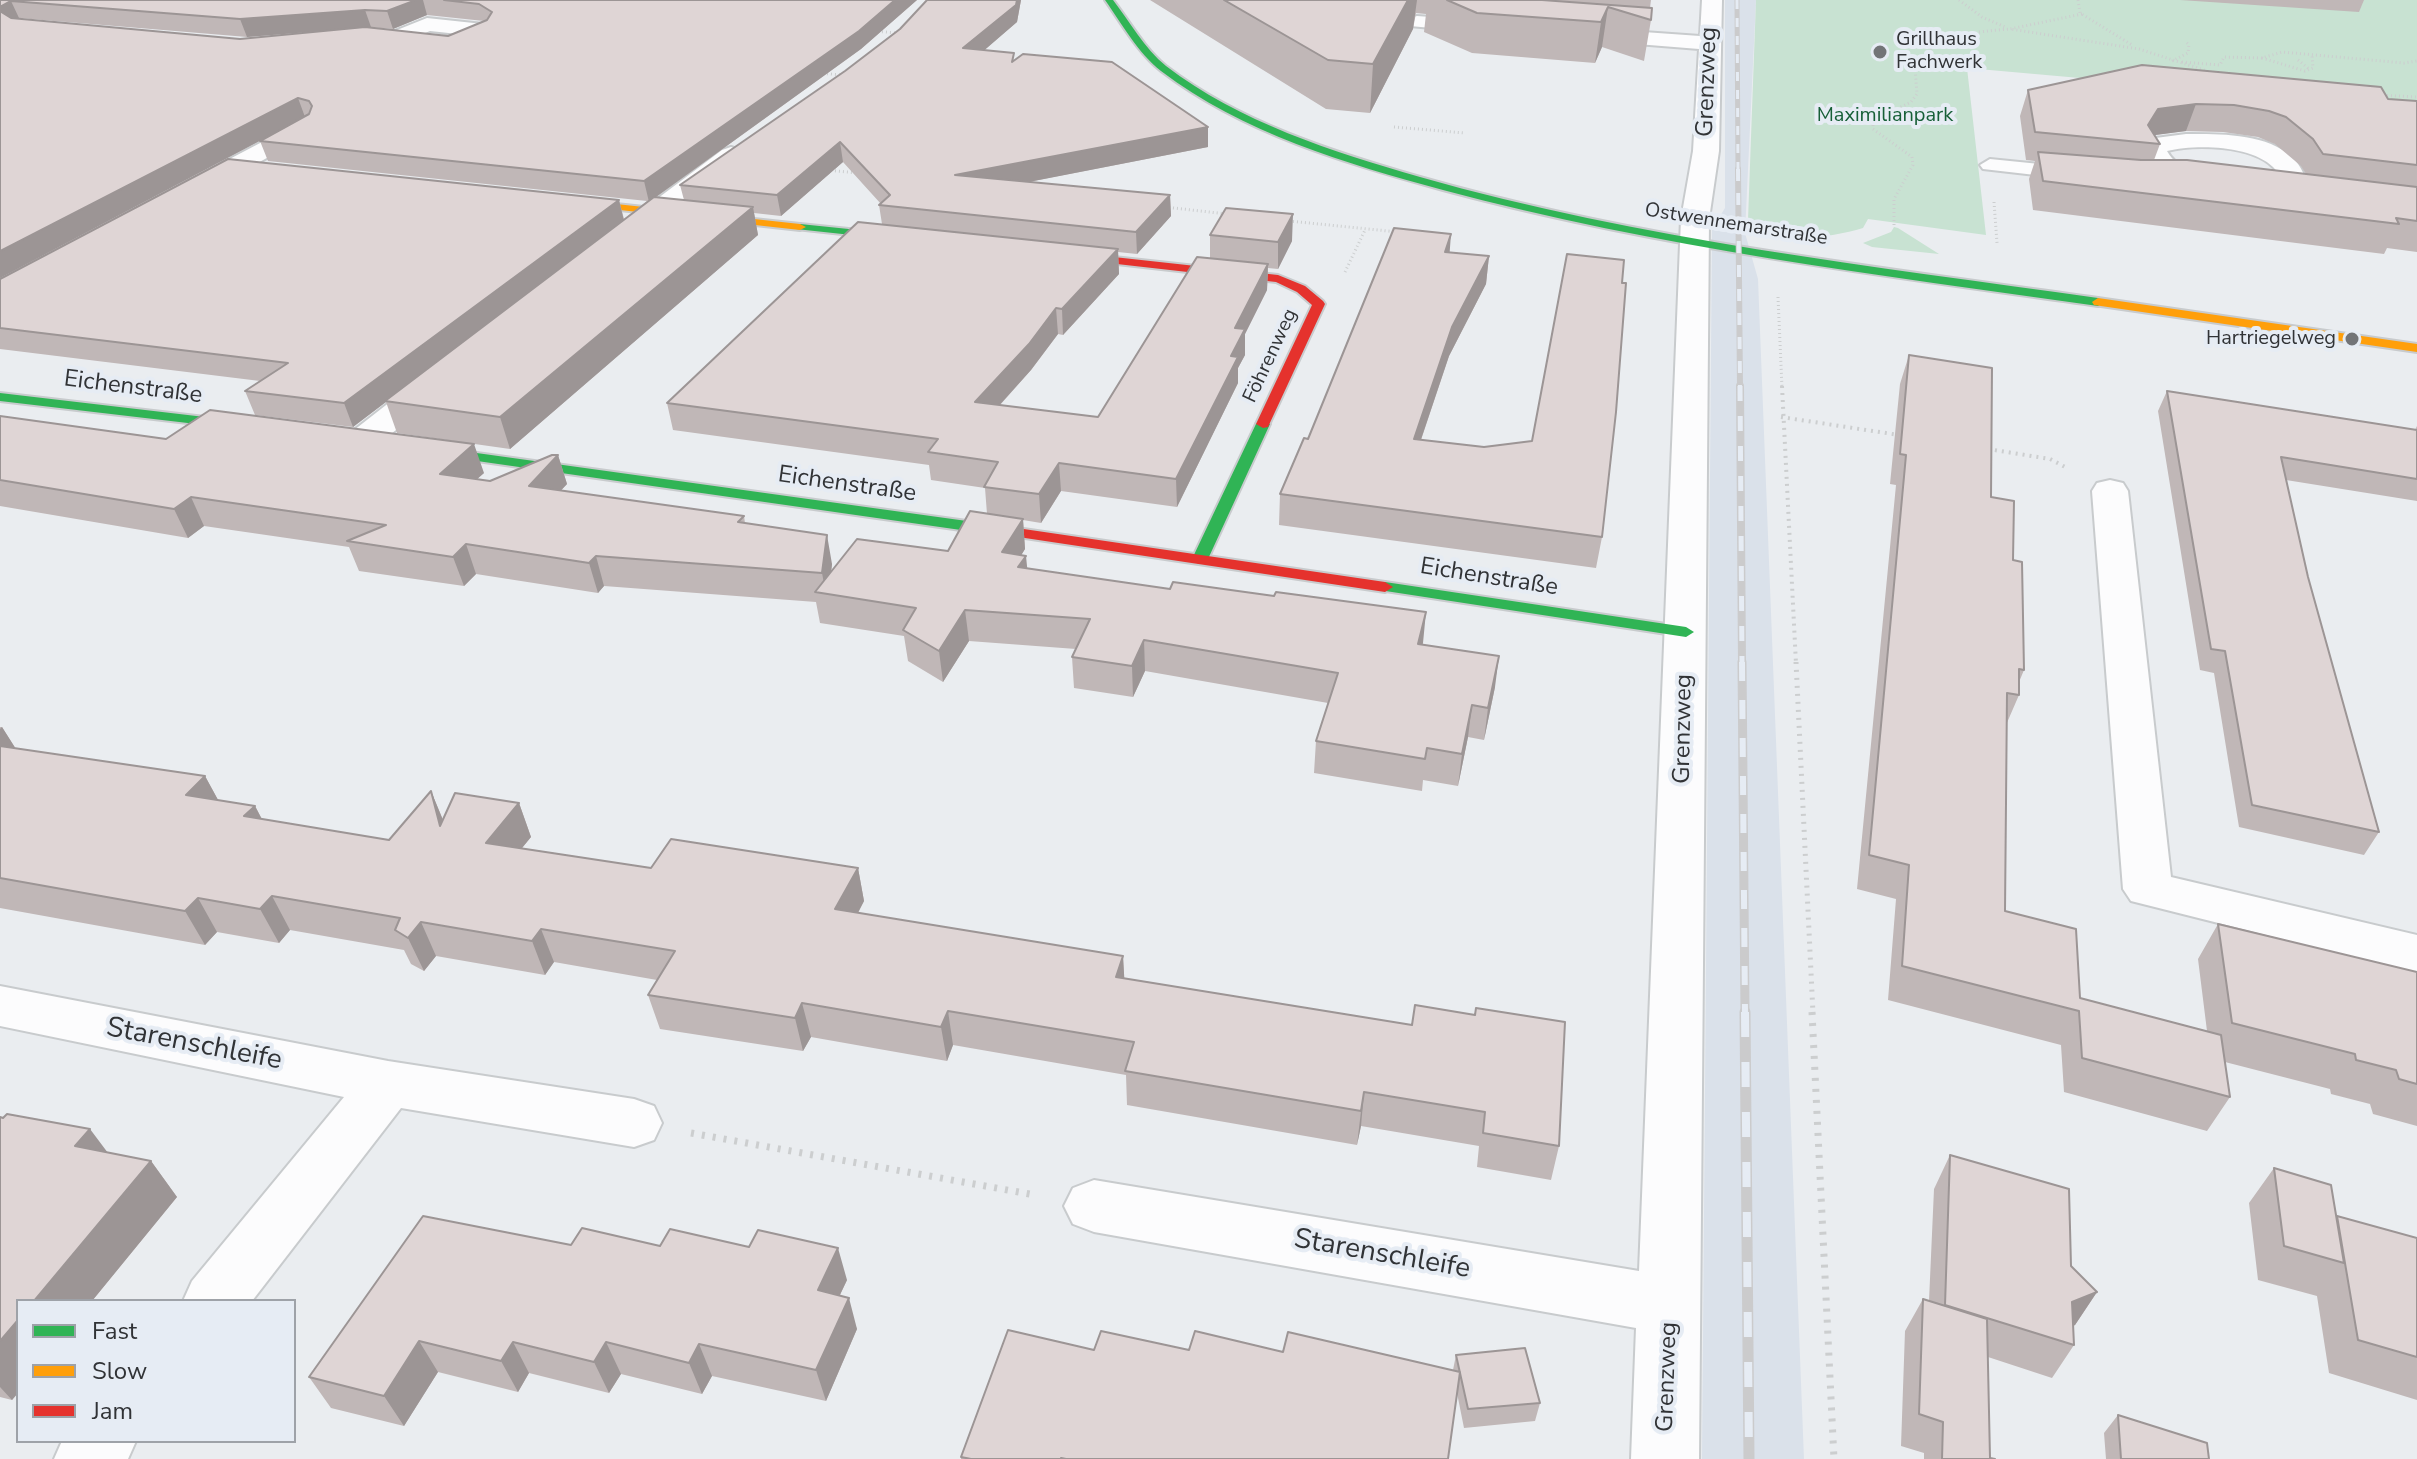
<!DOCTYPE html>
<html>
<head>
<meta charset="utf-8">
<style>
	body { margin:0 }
	#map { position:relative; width:2417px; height:1459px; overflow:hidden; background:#eaedf0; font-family:"Nunito Sans",sans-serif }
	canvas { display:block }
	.legend { position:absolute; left:16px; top:1299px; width:280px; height:144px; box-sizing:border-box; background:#e6ecf4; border:2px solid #9ea2a8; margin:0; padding:10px 14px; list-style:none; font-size:24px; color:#313336 }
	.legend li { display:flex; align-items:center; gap:16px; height:40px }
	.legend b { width:40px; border:2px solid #9ea2a8 }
</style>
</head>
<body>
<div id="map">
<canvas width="2417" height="1459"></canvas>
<ul class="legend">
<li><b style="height:10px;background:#30b455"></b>Fast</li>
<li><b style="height:10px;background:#ff9f0a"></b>Slow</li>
<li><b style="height:10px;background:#e5322d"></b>Jam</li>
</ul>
</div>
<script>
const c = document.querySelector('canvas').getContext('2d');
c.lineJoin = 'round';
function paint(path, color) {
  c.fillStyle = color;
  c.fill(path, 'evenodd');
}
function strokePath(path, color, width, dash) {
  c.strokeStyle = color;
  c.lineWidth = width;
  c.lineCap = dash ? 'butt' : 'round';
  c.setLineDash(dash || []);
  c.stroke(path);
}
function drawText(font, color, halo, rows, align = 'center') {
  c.font = font + ' "Nunito Sans",sans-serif';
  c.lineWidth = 8;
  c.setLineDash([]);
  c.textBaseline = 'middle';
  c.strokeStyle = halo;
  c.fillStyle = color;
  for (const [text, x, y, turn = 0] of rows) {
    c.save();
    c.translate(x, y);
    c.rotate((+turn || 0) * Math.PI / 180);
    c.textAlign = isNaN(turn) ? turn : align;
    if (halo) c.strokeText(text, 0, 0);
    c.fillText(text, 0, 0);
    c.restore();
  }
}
paint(new Path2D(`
	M1725,0H1756L1745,233L1758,279L1804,1459H1702L1712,229L1725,208Z`), '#dae1ea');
paint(new Path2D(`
	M1756,0H2417V117L2125,82L1967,68L1986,235L1868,219L1863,228C1828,238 1778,247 1748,220Z
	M1894,227L1898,228L1939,254L1872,247L1863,243L1891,232Z`), '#c8e2d2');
const lane = new Path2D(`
	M1990,159L2079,168L2089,174L2079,180L1983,169L1980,165Z`);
const street = new Path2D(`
	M71,0H100L97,4L0,40V27Z
	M1702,0H1722L1719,151L1709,219L1699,1459H1631L1636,1328L1094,1232L1073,1224L1064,1206L1073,1188L1094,1180L1639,1271L1681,219L1693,151L1699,49L1587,40L1576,34L1587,28L1700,36Z
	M1417,16L1486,21L1497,27L1486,33L1410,26L1406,22L1410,18Z
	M427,18L483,24L494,30L491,35L454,51L436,48L433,43L436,38L458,34L430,31L395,45L384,39L387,34Z
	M304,120L313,122L316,127L313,132L240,173H222L218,168L222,163Z
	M2186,134C2219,134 2266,133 2292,157C2301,165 2306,179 2311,190L2307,196H2289C2283,187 2281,174 2273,167C2251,145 2195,144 2167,151C2179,172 2200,171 2221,176L2225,182L2221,188C2190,195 2156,179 2141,151L2148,139Z
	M731,147L740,150L744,155L740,160L637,241L627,243L617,241L613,235L617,229L722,150Z
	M439,370L451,373L455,380L451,387L373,448L361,451L349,448L344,441L349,434L427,373Z
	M2110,480L2123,483L2128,491L2171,877L2417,935V973L2131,901L2123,889L2092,491L2097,483Z
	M0,986L388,1061L634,1099L654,1106L662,1123L654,1140L634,1147L401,1108L252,1301H183L192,1281L344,1097L0,1026Z
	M62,1441H136L128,1459H54Z`);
const fast = new Path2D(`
	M1105,0H1113C1130,22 1144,48 1166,66C1239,122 1333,152 1420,177C1641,240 1871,266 2098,298L2104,302L2098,306C1879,275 1658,248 1443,190C1347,164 1242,133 1161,71C1138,53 1122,24 1105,0Z
	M800,224L907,235L913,238L907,241L796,229L794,227Z
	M0,393L256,423L263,427L256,431L0,401Z
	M1263,420L1270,424L1208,559L1200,564L1194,562L1192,559L1256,424Z
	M419,445L1010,527L1018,532L1010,537L414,452L412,449Z
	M1385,582L1686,627L1694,632L1686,637L1379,590L1377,587L1379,584Z`);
const slow = new Path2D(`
	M561,198L800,224L806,227L800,230L557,203V199Z
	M2098,298L2417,344V352L2094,305L2092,302Z`);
const jam = new Path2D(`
	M1059,251L1278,275L1305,286L1323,301L1325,304L1268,427L1263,428L1256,424L1312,305L1297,292L1276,282L1055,257L1053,255Z
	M1010,527L1385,582L1393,587L1385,592L1005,535L1002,532L1005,529Z`);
strokePath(lane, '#c8cbcd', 4);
strokePath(street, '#c8cbcd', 4);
strokePath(fast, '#c8cbcd', 4);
strokePath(slow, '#c8cbcd', 4);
strokePath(jam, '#c8cbcd', 4);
strokePath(new Path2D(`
	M1959,0L1982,17L2005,27
	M2078,0L2080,13L2132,45
	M2082,14L2010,29L2139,49L2207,71
	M874,31L897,33
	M1899,40L1937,45
	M1894,55L1918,59
	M2262,58L2305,71L2313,68L2312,55
	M2298,60L2309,69
	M2172,61L2188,53L2189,45L2185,41
	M2182,62L2220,65L2224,57L2262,58L2282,52L2404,63L2417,61
	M819,73L842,75
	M2379,95L2417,97
	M1394,127L1465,133
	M827,170L857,173
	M1994,202L1997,243
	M1165,207L1227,214
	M1289,221L1398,232
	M1894,225V199L1913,165L1912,157L1873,129V121L1911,102L1917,94L1915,67C1936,34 1974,32 2010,29
	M1345,272L1365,230
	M1778,297L1782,388`), '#cccecf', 3, [1, 3]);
strokePath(new Path2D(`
	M1782,386L1796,664
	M1781,417L1899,435
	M1988,449L2050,459L2067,468`), '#cccecf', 4, [2, 5]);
strokePath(new Path2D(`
	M1796,662L1813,1014`), '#cccecf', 5, [2, 6]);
strokePath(new Path2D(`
	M1812,1012L1834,1459
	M691,1133L1035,1195`), '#cccecf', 7, [3, 8]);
paint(lane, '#fcfcfd');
paint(street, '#fcfcfd');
paint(fast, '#30b455');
paint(slow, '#ff9f0a');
paint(jam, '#e5322d');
const railFar4 = new Path2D(`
	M1737,0L1738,171`);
const railFar3 = new Path2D(`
	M1738,169L1740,388`);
const railFar2 = new Path2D(`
	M1740,386L1742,664`);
const railFar1 = new Path2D(`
	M1742,662L1745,1014`);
const rail = new Path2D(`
	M1745,1012L1749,1459`);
strokePath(railFar4, '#cbcbcc', 5);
strokePath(railFar3, '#cbcbcc', 6);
strokePath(railFar2, '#cbcbcc', 8);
strokePath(railFar1, '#cbcbcc', 9);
strokePath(rail, '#cbcbcc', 11);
strokePath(railFar4, '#e6ecf4', 3, [9]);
strokePath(railFar3, '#e6ecf4', 4, [12]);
strokePath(railFar2, '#e6ecf4', 5, [15]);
strokePath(railFar1, '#e6ecf4', 6, [19]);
strokePath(rail, '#e6ecf4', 8, [25]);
paint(new Path2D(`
	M0,0H917L861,49L656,197L684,200L680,185L845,71L900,29L927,0H1021L1017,22L984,50L1014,61L1208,147L1028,182L1170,195L1171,216L1137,254L1118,252L1119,274L1063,335L1058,334L1031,370L1000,405L1098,417L1210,258V235L1292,241L1278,269L1268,268L1267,290L1245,334V355L1238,368V383L1177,507L1061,491L1041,523L1023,520L1025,549L1021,555L1027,568L1423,644L1495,687L1484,740L1468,737L1458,786L1423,780L1422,791L1314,773L1316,741L1328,703L1145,671L1133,697L1074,688L1072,657L1076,649L969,641L943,682L908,661L904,636L820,623L816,602L604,586L598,593L476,574L464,586L359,571L349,547L204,526L188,538L0,506V416L166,439L484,473L477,479L490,481L558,455L567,484L560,491L744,516L745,523L832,564L831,571L948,551L987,514L985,488L931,480L929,465L673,430L667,403L882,224L879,205L881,204L843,162L781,216L754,213L758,235L510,449L397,433L386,402L353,427L255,415L245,391L260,381L0,349V279L619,200L624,219L647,201L268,161L260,141L267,137L0,278ZM427,15L484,21L448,36L367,27L393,29ZM19,18L247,37L343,29L240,39L18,19Z
	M1150,0H1651L1650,8L1651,20L1644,61L1602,47L1595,63L1472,53L1424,32L1426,14L1416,13L1413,29L1370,113L1326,109Z
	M2180,0H2364L2359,12Z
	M2028,90L2388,99L2417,101V252L2387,248L2384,254L2033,210L2029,179L2035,161L2026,160L2020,116ZM2186,131L2223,132L2258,137L2275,144L2301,166L2306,174L2154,160L2160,144L2154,135Z
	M1449,252L1489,256L1486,284L1449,356L1421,440L1484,447L1532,441L1622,283L1602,537L1596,568L1279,525L1280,494L1308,439Z
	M1909,355L1991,497L2013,560L2024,670L2019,682V695L2006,725L2005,911L2080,998L2207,1031L2198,959L2218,924L2417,972V1126L2373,1114L2370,1104L2331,1094L2330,1089L2225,1062L2230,1097L2207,1131L2064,1092L2061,1045L1888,1000L1896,899L1857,889L1896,485L1890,484L1900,384Z
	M2167,391L2415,430L2417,426V501L2286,480L2308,577L2379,832L2364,855L2239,827L2214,673L2200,670L2158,411Z
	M0,727H2L15,748L205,776L218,800L255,806L262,819L389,840L431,791L443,820L519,803L531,837L522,848L651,868H858L864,901L858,913L1123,956L1124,978L1412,1025L1559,1146L1551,1180L1477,1167L1479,1146L1361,1126L1357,1145L1127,1105L1126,1075L953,1045L947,1061L811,1037L803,1051L660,1029L648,995L657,980L554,962L545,975L436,956L424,971L411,964L404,950L290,930L279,943L217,932L205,945L0,908Z
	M0,1117L107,1152L151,1161L177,1197L92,1301H18V1393L12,1400L0,1397Z
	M1950,1155L2071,1266L2097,1292L2075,1325L2073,1326L2074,1345L2052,1378L1988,1357L1990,1458L1995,1459H1924V1453L1901,1446L1905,1331L1923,1299L1929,1301L1934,1189Z
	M2274,1168L2337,1217L2417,1238V1400L2329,1373L2317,1296L2258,1280L2249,1203Z
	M571,1245L660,1246L847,1280L840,1295L857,1329L826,1401L712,1376L702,1394L621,1374L609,1393L529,1373L518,1392L438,1372L404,1426L331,1408L309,1377Z
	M1094,1350L1283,1352L1453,1370L1456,1355L1540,1403L1535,1421L1464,1428L1457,1393L1448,1459H961V1457Z
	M2118,1415L2209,1459H2106L2104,1433Z`), '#c0b7b7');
paint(new Path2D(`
	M416,0H423L427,15L393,29L387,11Z
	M895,0H917L861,49L649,202L644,181Z
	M1017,0H1021L1017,22L965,67L963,48Z
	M1405,0H1417L1413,29L1370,113L1373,64Z
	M11,1L19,18L5,26L0,15V7Z
	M1608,7L1602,47L1595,63L1601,22Z
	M365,10L371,27L247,37L240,19Z
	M298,98L305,117L0,278V251Z
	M2196,104L2186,131L2148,136V125L2158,109Z
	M1208,127V147L957,196L955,175Z
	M840,142L843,162L781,216L777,195Z
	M1170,195L1171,216L1137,254L1136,232Z
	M619,200L624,221L353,427L344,403Z
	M753,207L758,235L510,449L500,417Z
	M1293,214L1292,241L1278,269V242Z
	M1451,234L1449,261L1445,252Z
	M1118,249L1119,274L1063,335L1062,309Z
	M1489,256L1486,284L1449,356L1411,469L1414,439L1452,327Z
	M1268,264L1267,290L1245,334V355L1238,368V383L1177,507L1176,479L1231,356L1235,328Z
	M1056,308L1058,334L1031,370L978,429L975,402Z
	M474,444L484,473L450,503L440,474Z
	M558,455L567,484L538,515L529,486Z
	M1059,463L1061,491L1041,523L1039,494Z
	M191,497L204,526L188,538L174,509Z
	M1023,519L1025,549L1005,582L1002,552Z
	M827,535L832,564L829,594H826L822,573Z
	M466,544L476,574L464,586L453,557Z
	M596,556L604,586L598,593L589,563Z
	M1026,556L1029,586L1018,567Z
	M965,610L969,641L943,682L939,651Z
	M1426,612L1423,643L1414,675L1418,644Z
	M1144,640L1145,671L1133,697L1132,666Z
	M1499,656L1495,687L1484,740L1488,708Z
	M1472,705L1468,737L1458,786L1462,754Z
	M2,727L23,760L0,770V729Z
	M205,776L223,809L186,795Z
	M431,791L445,825L440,826Z
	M519,803L531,837L499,876L486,843Z
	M255,806L272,839L244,816Z
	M858,868L864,901L842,943L835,909Z
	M272,896L290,930L279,943L260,909Z
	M198,898L217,932L205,945L185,911Z
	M421,922L436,956L424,971L408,938Z
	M541,929L554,962L545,975L532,941Z
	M1123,956L1125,990L1116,977Z
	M802,1003L811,1037L803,1051L795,1018Z
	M948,1011L953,1045L947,1061L941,1027Z
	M1364,1092L1361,1126L1357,1145L1361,1111Z
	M90,1129L117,1165L75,1146Z
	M151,1161L177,1197L92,1301H34Z
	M838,1248L847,1280L827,1322L818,1290Z
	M2097,1292L2075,1325L2051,1335L2072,1302Z
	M849,1298L857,1329L826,1401L816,1370Z
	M18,1320V1393L12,1400L0,1387V1341Z
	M419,1341L438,1372L404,1426L384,1396Z
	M513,1342L529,1373L518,1392L501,1361Z
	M606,1342L621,1374L609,1393L594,1362Z
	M699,1344L712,1376L702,1394L689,1363Z`), '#9c9595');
const building = new Path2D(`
	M0,0H416L387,11L365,10L240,19L11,1L0,7Z
	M444,0H895L859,31L644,181L260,141L309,114L312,106L309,101L298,98L0,251V11L11,18L240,39L365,27L448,36L487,20L492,12L479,4Z
	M927,0H1017L1016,5L963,48L1014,53L1012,62L1023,54L1112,62L1208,127L955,175L1170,195L1136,232L879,205L890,195L840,142L777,195L680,185L845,71L900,29Z
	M1224,0H1408L1373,64L1328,60Z
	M1447,0H1542L1652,8L1651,20L1608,7L1601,22L1477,13Z
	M2142,65L2381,87L2388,99L2417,101V165L2323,154L2313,139L2286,117L2269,111L2234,105L2196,104L2158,109L2148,125L2160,144L2035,132L2028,90Z
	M2038,152L2141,160H2187L2417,187V221L2396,218L2399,224L2043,181Z
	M228,159L619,200L344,403L245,391L288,363L0,328V279Z
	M654,197L753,207L500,417L385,401Z
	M1226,208L1293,214L1278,242L1210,235Z
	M858,222L1118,249L1062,309L1056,308L1029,344L975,402L1098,417L1197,257L1268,264L1235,328L1245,329L1231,356L1238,357L1176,479L1059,463L1039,494L984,487L998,462L928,452L938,439L667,403Z
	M1394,228L1451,234L1445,252L1489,256L1452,327L1414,439L1484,447L1532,441L1567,254L1624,260L1622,283H1626L1616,412L1602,537L1280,494L1304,438L1308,439Z
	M1909,355L1992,368L1991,497L2014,501L2013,560L2022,562L2024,670L2019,669V695L2007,693L2005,911L2076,929L2080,998L2221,1035L2230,1097L2082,1058L2079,1011L1902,966L1909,865L1869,855L1906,455L1900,454Z
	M2167,391L2417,430V479L2281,457L2308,577L2379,832L2252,805L2225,651L2211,649Z
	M210,410L474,444L440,474L490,481L552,455H558L529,486L744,516L738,522L827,535L822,573L596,556L589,563L466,544L453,557L347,541L386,525L191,497L174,509L0,480V416L166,439Z
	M970,511L1023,519L1002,552L1026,556L1018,567L1170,589L1173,582L1274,596L1276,592L1426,612L1418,644L1499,656L1488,708L1472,705L1462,754L1427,748L1425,759L1316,741L1338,673L1144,640L1132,666L1072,657L1090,619L965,610L939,651L903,630L916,608L815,592L857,539L948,551Z
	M0,746L205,776L186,795L255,806L244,816L389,840L431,791L440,826L455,793L519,803L486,843L651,868L671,839L858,868L835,909L1123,956L1116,977L1412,1025L1415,1005L1475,1015L1476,1008L1565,1022L1559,1146L1483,1133L1485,1112L1364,1092L1361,1111L1125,1071L1134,1042L948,1011L941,1027L802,1003L795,1018L648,995L675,951L541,929L532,941L421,922L408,938L395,930L400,918L272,896L260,909L198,898L185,911L0,878Z
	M2218,924L2417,972V1084L2399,1079L2396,1070L2356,1060L2355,1054L2232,1023Z
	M7,1114L90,1129L75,1146L151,1161L34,1301H18V1320L0,1341V1117L3,1118Z
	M1950,1155L2069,1189L2071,1266L2097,1292L2072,1302L2074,1345L1945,1305Z
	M2274,1168L2331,1185L2344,1263L2284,1246Z
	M423,1216L571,1245L582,1228L660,1246L670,1229L749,1247L758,1230L838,1248L818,1290L849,1298L816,1370L699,1344L689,1363L606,1342L594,1362L513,1342L501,1361L419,1341L384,1396L309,1377Z
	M2337,1216L2417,1238V1357L2358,1340Z
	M1923,1299L1987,1319L1990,1458L1995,1459H1942L1943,1422L1919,1414Z
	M1008,1330L1094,1350L1101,1331L1189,1350L1195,1331L1283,1352L1288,1332L1460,1372L1448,1459H1066L1061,1458V1459H971L961,1457Z
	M1525,1348L1540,1403L1468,1409L1456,1355Z
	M2118,1415L2207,1443L2209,1459H2121Z`);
paint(building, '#dfd5d5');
strokePath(building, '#9c9595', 2);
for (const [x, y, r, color] of [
	[1880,52,8,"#727477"],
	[2352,339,8,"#727477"]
]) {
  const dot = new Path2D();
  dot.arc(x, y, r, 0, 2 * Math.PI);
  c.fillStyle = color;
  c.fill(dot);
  strokePath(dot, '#e6ecf4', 3);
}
drawText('20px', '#313336', '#e6ecf4', [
	["Grillhaus",1896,40],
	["Fachwerk",1896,63],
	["Hartriegelweg",2336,339,"right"]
], 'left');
drawText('20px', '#165f37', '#e6ecf4', [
	["Maximilianpark",1885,116]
]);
drawText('20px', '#313336', '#e6ecf4', [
	["Ostwennemarstraße",1736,225,9],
	["Föhrenweg",1271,356,-65]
]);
drawText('24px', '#313336', '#e6ecf4', [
	["Grenzweg",1708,82,-88],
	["Eichenstraße",133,388,7],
	["Eichenstraße",847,485,8],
	["Eichenstraße",1489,578,9],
	["Grenzweg",1684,729,-89],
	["Grenzweg",1668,1377,-88]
]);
drawText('28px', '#313336', '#e6ecf4', [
	["Starenschleife",194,1045,11],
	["Starenschleife",1382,1255,10]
]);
</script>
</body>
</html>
